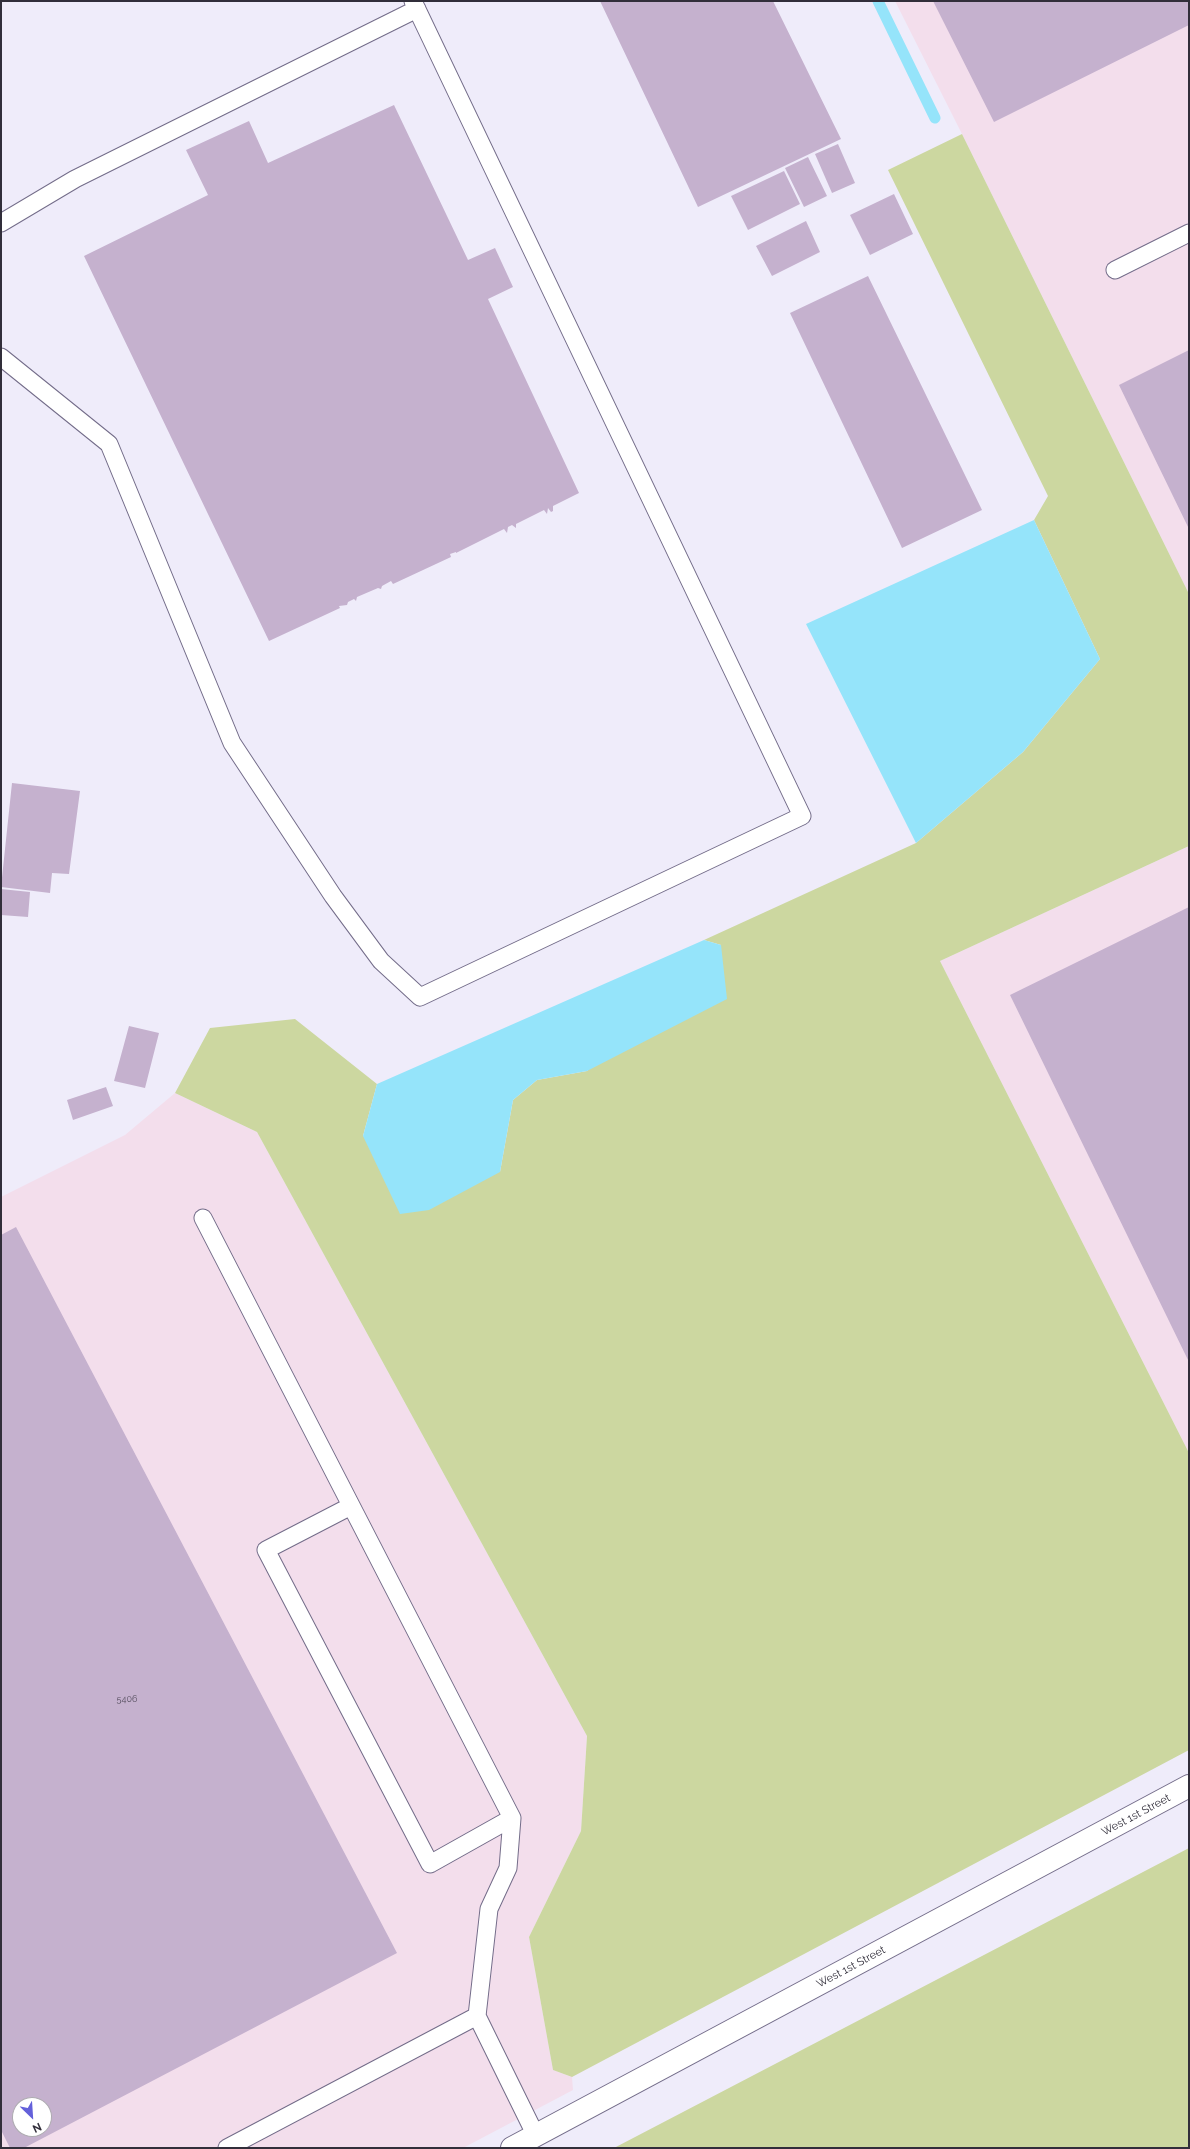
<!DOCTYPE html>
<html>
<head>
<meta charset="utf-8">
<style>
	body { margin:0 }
	#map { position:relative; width:1190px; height:2149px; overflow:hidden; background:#efecfa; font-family:Raleway,sans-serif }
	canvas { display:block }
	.frame { position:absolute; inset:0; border:2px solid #312e3a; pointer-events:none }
	.north { position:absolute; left:12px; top:2097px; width:40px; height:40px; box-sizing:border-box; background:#fff; border:1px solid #adabb0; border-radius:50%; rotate:155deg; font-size:11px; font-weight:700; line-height:16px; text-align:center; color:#312e3a }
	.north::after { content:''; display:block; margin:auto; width:14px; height:18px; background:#6461da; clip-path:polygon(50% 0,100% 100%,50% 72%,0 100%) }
</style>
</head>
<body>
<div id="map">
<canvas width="1190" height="2149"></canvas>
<div class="frame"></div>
<div class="north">N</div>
</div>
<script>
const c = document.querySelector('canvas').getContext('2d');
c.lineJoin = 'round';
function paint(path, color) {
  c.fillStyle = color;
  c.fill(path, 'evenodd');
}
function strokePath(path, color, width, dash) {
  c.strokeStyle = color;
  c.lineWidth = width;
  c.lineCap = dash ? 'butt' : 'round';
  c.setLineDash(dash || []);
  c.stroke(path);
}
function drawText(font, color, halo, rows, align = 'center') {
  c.font = font + ' Raleway,sans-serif';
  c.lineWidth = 3;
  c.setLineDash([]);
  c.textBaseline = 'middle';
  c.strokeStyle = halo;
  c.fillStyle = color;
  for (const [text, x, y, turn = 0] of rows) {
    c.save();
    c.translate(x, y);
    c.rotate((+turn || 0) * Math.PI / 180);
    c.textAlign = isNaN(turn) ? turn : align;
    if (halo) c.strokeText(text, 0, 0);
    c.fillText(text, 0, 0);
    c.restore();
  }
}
paint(new Path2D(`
	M895,1H1189V594L962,134Z
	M1189,846V1453L940,961Z
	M175,1093L257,1132L587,1736L581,1831L529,1937L553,2070L572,2077L573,2090L463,2148H1V1197L125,1135ZM20,2105H44V2129H20Z`), '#f3deec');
paint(new Path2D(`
	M962,134L1189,594V846L940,961L1189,1453V1750L572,2077L553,2070L529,1937L581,1831L587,1736L257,1132L175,1093L210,1028L295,1019L377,1084L363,1136L500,1172L513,1100L537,1080L587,1071L721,945L704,940L916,843L1023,752L1100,659L1034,520L1048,496L888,170Z
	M1189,1848V2148H614Z`), '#ccd7a0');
paint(new Path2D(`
	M1034,520L1100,659L1023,752L916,843L806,624Z
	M704,940L721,945L727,999L587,1071L537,1080L513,1100L500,1172L429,1210L400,1214L363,1136L377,1084Z`), '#95e4fa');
strokePath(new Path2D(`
	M878,1L935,118`), '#95e4fa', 11);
paint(new Path2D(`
	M600,1H773L841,139L698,207Z
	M933,1H1189V25L994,122Z
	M394,105L468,260L495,248L513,287L488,299L579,493L553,506V511L551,512L548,508L547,514L544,510L516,524V528L512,525L508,527L507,533L504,529L456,553V552L450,554L451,557L393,584L391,581L382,586L381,589L378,588L357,597L356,601L354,599L348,602L347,605L339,606L340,608L269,641L84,256L208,195L186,150L249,121L268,163Z
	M838,144L855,183L832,193L815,154Z
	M808,157L827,196L804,207L785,168Z
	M784,171L800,204L748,230L731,196Z
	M894,194L913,234L870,255L850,215Z
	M806,221L820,252L772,276L756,246Z
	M868,276L982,510L902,548L790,313Z
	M1189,350V529L1119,385Z
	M12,783L80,791L69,874L52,873L50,893L1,887Z
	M1,889L30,892L28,917L1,915Z
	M1189,907V1362L1010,995Z
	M129,1026L159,1033L145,1088L114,1081Z
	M106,1087L113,1106L73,1120L67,1100Z
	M16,1227L397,1953L24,2148H10L1,2130V1235ZM20,2105H44V2129H20Z`), '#c5b1ce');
const service = new Path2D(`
	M1,223L75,179L417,9
	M1115,270L1189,233
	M1,357L109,444L232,743L333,896L381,961L420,997L802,816L413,1
	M203,1218L512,1818L508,1868L489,1909L477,2016L536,2136
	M351,1506L266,1550L430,1864L512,1818
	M227,2148L477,2016`);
const minor = new Path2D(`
	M512,2148L1189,1786`);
strokePath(service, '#736c89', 19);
strokePath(minor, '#736c89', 24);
strokePath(service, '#fff', 17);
strokePath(minor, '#fff', 22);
drawText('9px', '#564f5f', null, [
	["5406",127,1699]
]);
drawText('11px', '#312e3a', '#fff', [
	["West 1st Street",1136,1815,-28],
	["West 1st Street",851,1967,-28]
]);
</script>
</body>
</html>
